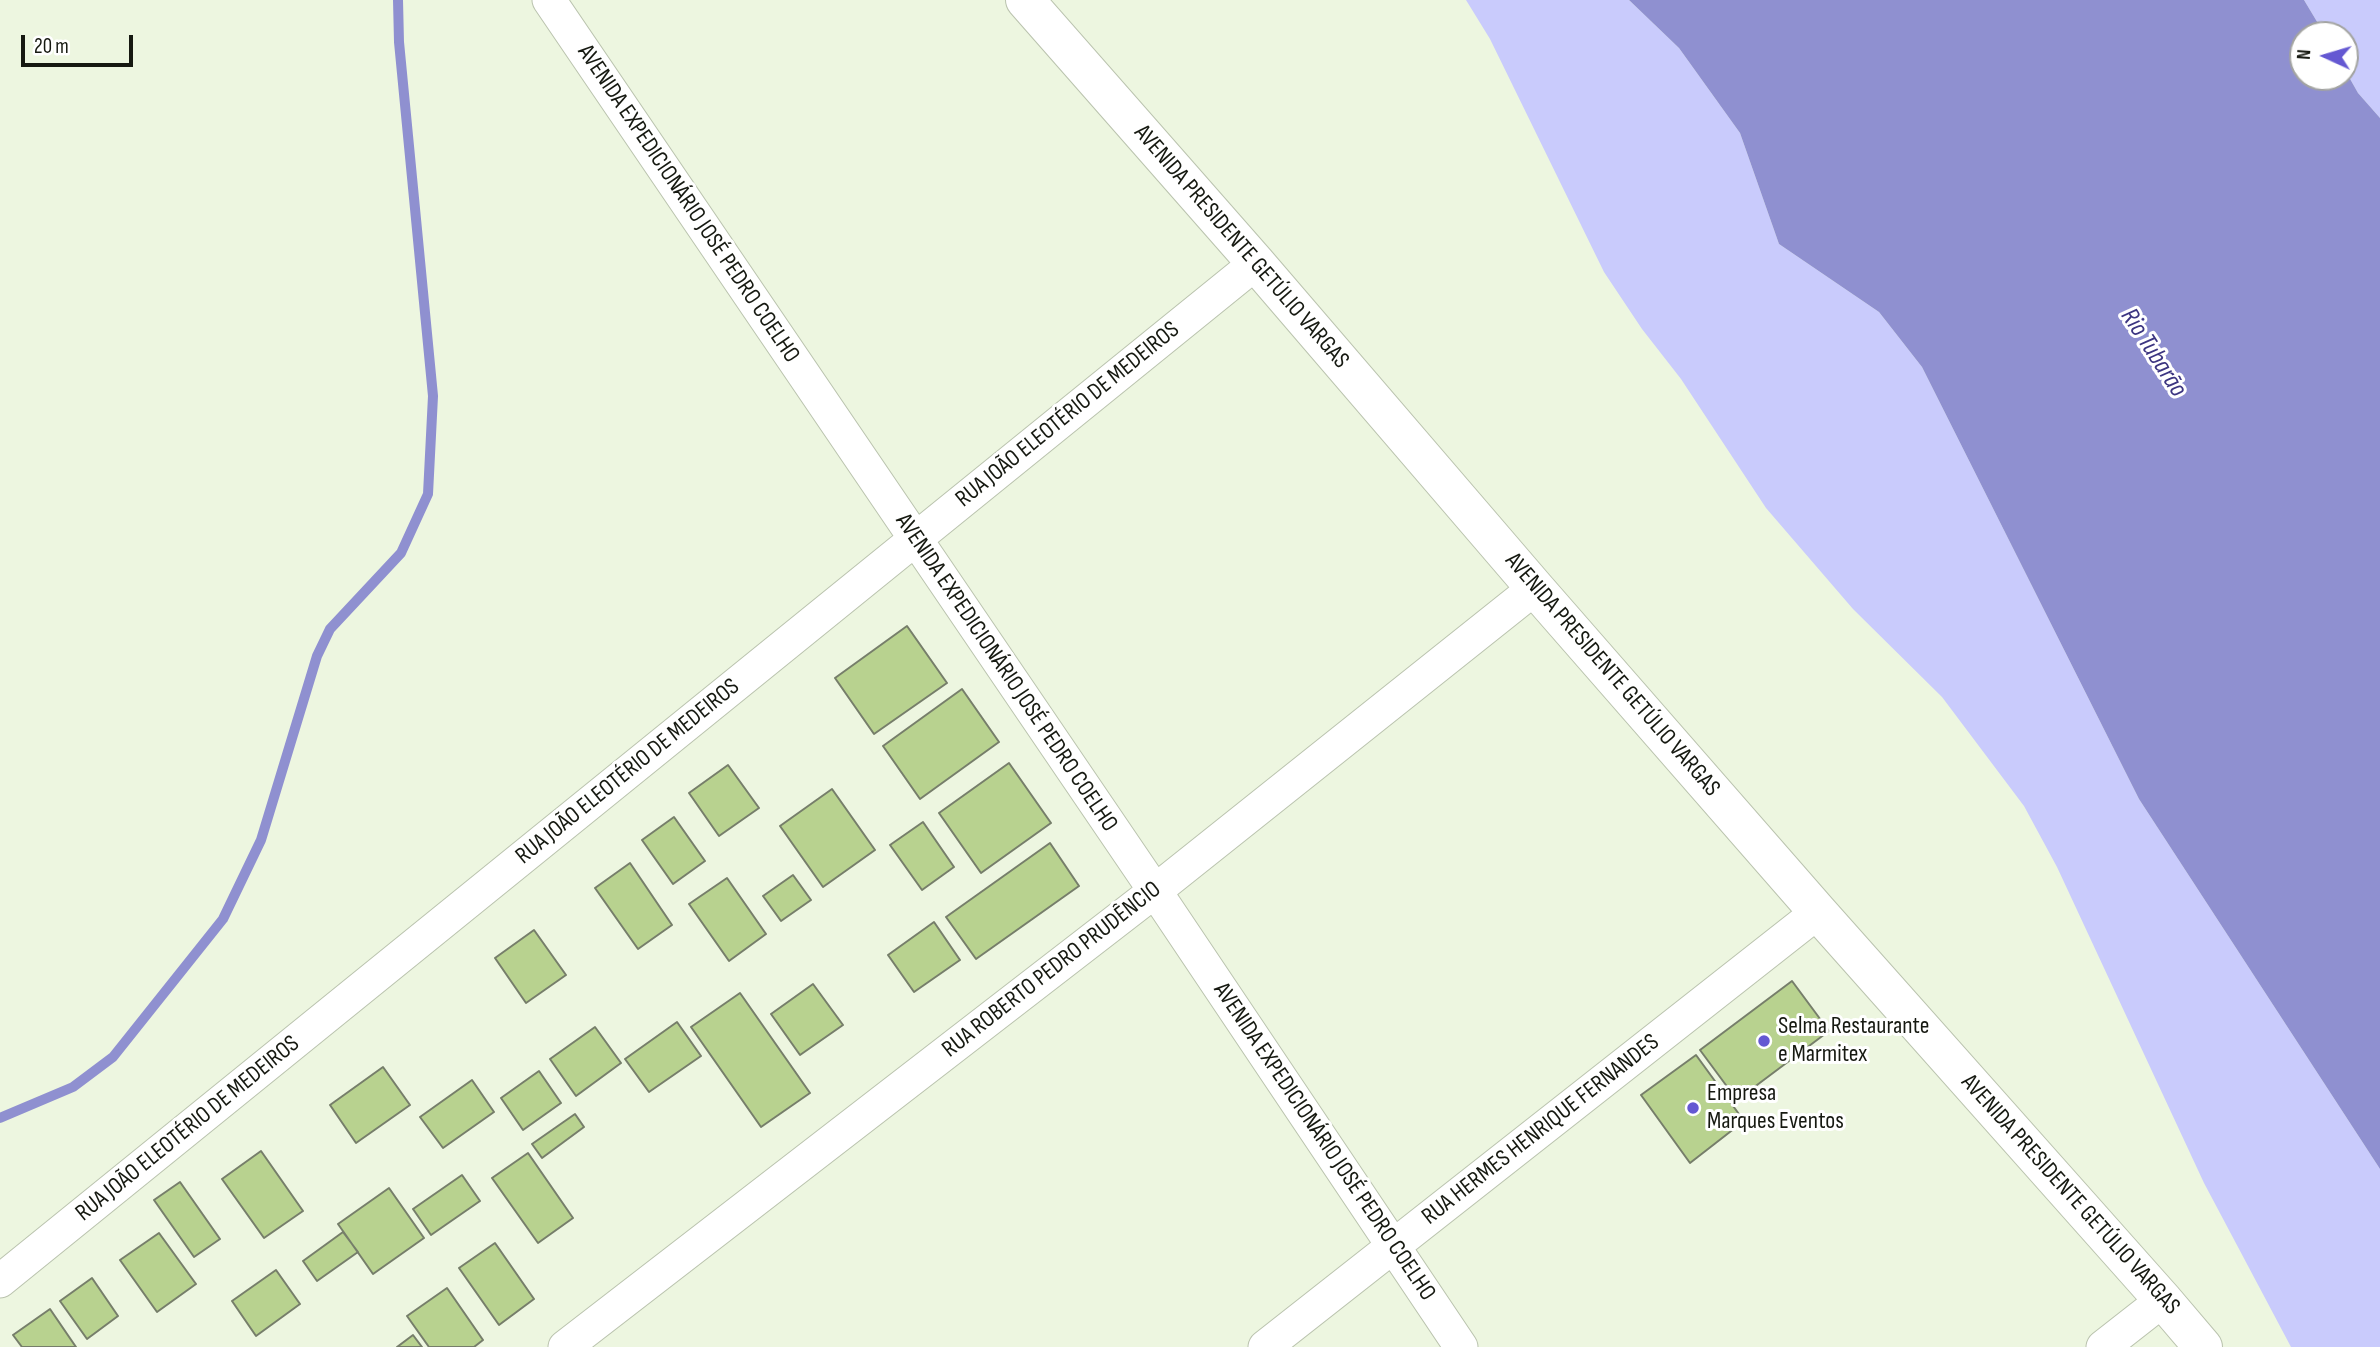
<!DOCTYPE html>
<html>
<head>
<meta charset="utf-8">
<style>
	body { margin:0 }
	#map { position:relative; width:2380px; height:1347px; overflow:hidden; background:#edf6e0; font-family:"Sofia Sans Condensed",sans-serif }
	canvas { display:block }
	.north { position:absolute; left:2289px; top:21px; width:70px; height:70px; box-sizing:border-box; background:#fff; border:2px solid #a2a3a0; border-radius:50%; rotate:274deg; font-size:19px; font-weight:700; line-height:28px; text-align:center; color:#161911 }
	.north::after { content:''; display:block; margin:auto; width:24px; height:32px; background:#6458d2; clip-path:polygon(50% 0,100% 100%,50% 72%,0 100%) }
	.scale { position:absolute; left:21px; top:35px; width:112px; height:32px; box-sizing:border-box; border:4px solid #161911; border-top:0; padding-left:9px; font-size:21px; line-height:24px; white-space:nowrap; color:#161911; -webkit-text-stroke:5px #fff; paint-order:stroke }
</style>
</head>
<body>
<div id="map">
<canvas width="2380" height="1347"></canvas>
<div class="north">N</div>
<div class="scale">20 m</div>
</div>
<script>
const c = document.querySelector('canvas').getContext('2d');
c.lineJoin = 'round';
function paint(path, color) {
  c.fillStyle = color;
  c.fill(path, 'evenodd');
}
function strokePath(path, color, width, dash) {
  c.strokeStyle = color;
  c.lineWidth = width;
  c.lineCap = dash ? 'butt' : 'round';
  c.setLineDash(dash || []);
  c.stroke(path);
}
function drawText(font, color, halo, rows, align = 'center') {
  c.font = font + ' "Sofia Sans Condensed",sans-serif';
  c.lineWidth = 6;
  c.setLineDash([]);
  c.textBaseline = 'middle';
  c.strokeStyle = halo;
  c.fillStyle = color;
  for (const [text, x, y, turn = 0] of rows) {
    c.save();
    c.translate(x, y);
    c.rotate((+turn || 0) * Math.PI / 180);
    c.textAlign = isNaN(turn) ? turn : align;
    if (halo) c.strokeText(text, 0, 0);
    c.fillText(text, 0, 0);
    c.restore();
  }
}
paint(new Path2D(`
	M1466,0H1629L1679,48L1740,133L1779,244L1879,312L1922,367L2139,799L2380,1169V1347H2291L2204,1183L2057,867L2024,806L1942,697L1853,609L1766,508L1681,379L1642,329L1604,272L1490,39Z
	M2304,0H2380V118L2358,93L2345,70V35H2325Z`), '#c9cbfc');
paint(new Path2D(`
	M1629,0H2304L2325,35H2303V77H2345V70L2358,93L2380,118V1169L2139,799L1922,367L1879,312L1779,244L1740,133L1679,48Z`), '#8f90d0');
strokePath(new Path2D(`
	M0,1118L73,1087L113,1057L223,919L261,840L317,656L330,629L401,553L428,494L433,396L399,42L398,0`), '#8f90d0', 10);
const building = new Path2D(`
	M907,626L947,683L874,734L835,678Z
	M962,689L999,742L920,799L883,746Z
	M1009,763L1051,823L981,873L939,813Z
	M728,765L759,808L719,836L689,793Z
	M832,789L875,850L823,887L780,826Z
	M674,817L705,861L673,884L642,840Z
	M923,822L954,867L922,890L890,845Z
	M1050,843L1079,886L976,959L946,917Z
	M630,863L672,925L638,949L595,888Z
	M793,875L811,900L781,921L763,896Z
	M727,878L766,934L729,961L689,904Z
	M934,922L960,960L914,992L888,955Z
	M534,930L566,975L526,1003L495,958Z
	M1792,981L1829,1031L1737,1100L1700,1050Z
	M813,984L843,1025L800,1055L771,1014Z
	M740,993L810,1093L761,1127L691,1027Z
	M677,1022L701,1056L649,1092L625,1059Z
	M595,1027L621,1063L576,1096L550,1059Z
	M1696,1055L1744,1121L1690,1163L1641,1095Z
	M383,1067L410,1105L356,1143L330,1105Z
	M539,1071L561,1103L523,1130L501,1098Z
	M472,1080L494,1112L443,1148L420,1117Z
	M575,1114L584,1127L542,1158L532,1144Z
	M261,1151L303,1211L264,1238L222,1179Z
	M528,1153L573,1218L538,1243L492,1178Z
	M462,1175L480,1201L431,1235L413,1209Z
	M180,1182L220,1239L194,1257L154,1200Z
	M389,1188L424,1238L373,1274L338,1224Z
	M343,1232L358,1252L317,1281L303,1261Z
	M159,1233L196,1284L157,1312L120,1260Z
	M495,1243L534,1299L499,1325L459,1268Z
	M276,1270L300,1304L256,1336L232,1301Z
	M92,1278L118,1316L87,1339L60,1301Z
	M447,1288L483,1340L474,1347H429L407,1316Z
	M50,1309L76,1347H22L13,1335Z
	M413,1335L422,1347H397Z`);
paint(building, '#b8d28f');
strokePath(building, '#767e6a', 2);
const minor = new Path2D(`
	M549,0L1155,891L1461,1347
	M0,1281L1256,263
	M565,1347L1155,891L1535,588
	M1265,1347L1818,912
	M2103,1347L2163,1300`);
const secondary = new Path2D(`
	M1025,0L1256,263L1535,588L1818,912L2163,1300L2203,1347`);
strokePath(minor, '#bac3ae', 35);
strokePath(secondary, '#bac3ae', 40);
strokePath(minor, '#fff', 33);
strokePath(secondary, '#fff', 38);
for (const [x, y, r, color] of [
	[1764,1041,7,"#6458d2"],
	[1693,1108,7,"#6458d2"]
]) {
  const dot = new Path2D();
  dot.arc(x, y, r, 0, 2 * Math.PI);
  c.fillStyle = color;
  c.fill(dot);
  strokePath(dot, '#fff', 2.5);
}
drawText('24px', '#161911', '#fff', [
	["AVENIDA EXPEDICIONÁRIO JOSÉ PEDRO COELHO",688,204,56],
	["AVENIDA PRESIDENTE GETÚLIO VARGAS",1241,247,49],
	["RUA JOÃO ELEOTÉRIO DE MEDEIROS",1068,415,-39],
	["AVENIDA EXPEDICIONÁRIO JOSÉ PEDRO COELHO",1006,673,56],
	["AVENIDA PRESIDENTE GETÚLIO VARGAS",1612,675,49],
	["RUA JOÃO ELEOTÉRIO DE MEDEIROS",628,772,-39],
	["RUA ROBERTO PEDRO PRUDÊNCIO",1052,970,-38],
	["RUA JOÃO ELEOTÉRIO DE MEDEIROS",188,1129,-39],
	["RUA HERMES HENRIQUE FERNANDES",1541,1130,-38],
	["AVENIDA EXPEDICIONÁRIO JOSÉ PEDRO COELHO",1324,1142,56],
	["AVENIDA PRESIDENTE GETÚLIO VARGAS",2070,1195,48]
]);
drawText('24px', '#161911', '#fff', [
	["Selma Restaurante",1778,1027],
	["e Marmitex",1778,1055],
	["Empresa",1707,1094],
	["Marques Eventos",1707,1122]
], 'left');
drawText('italic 26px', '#3c3581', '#fff', [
	["Rio Tubarão",2153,353,57]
]);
</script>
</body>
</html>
